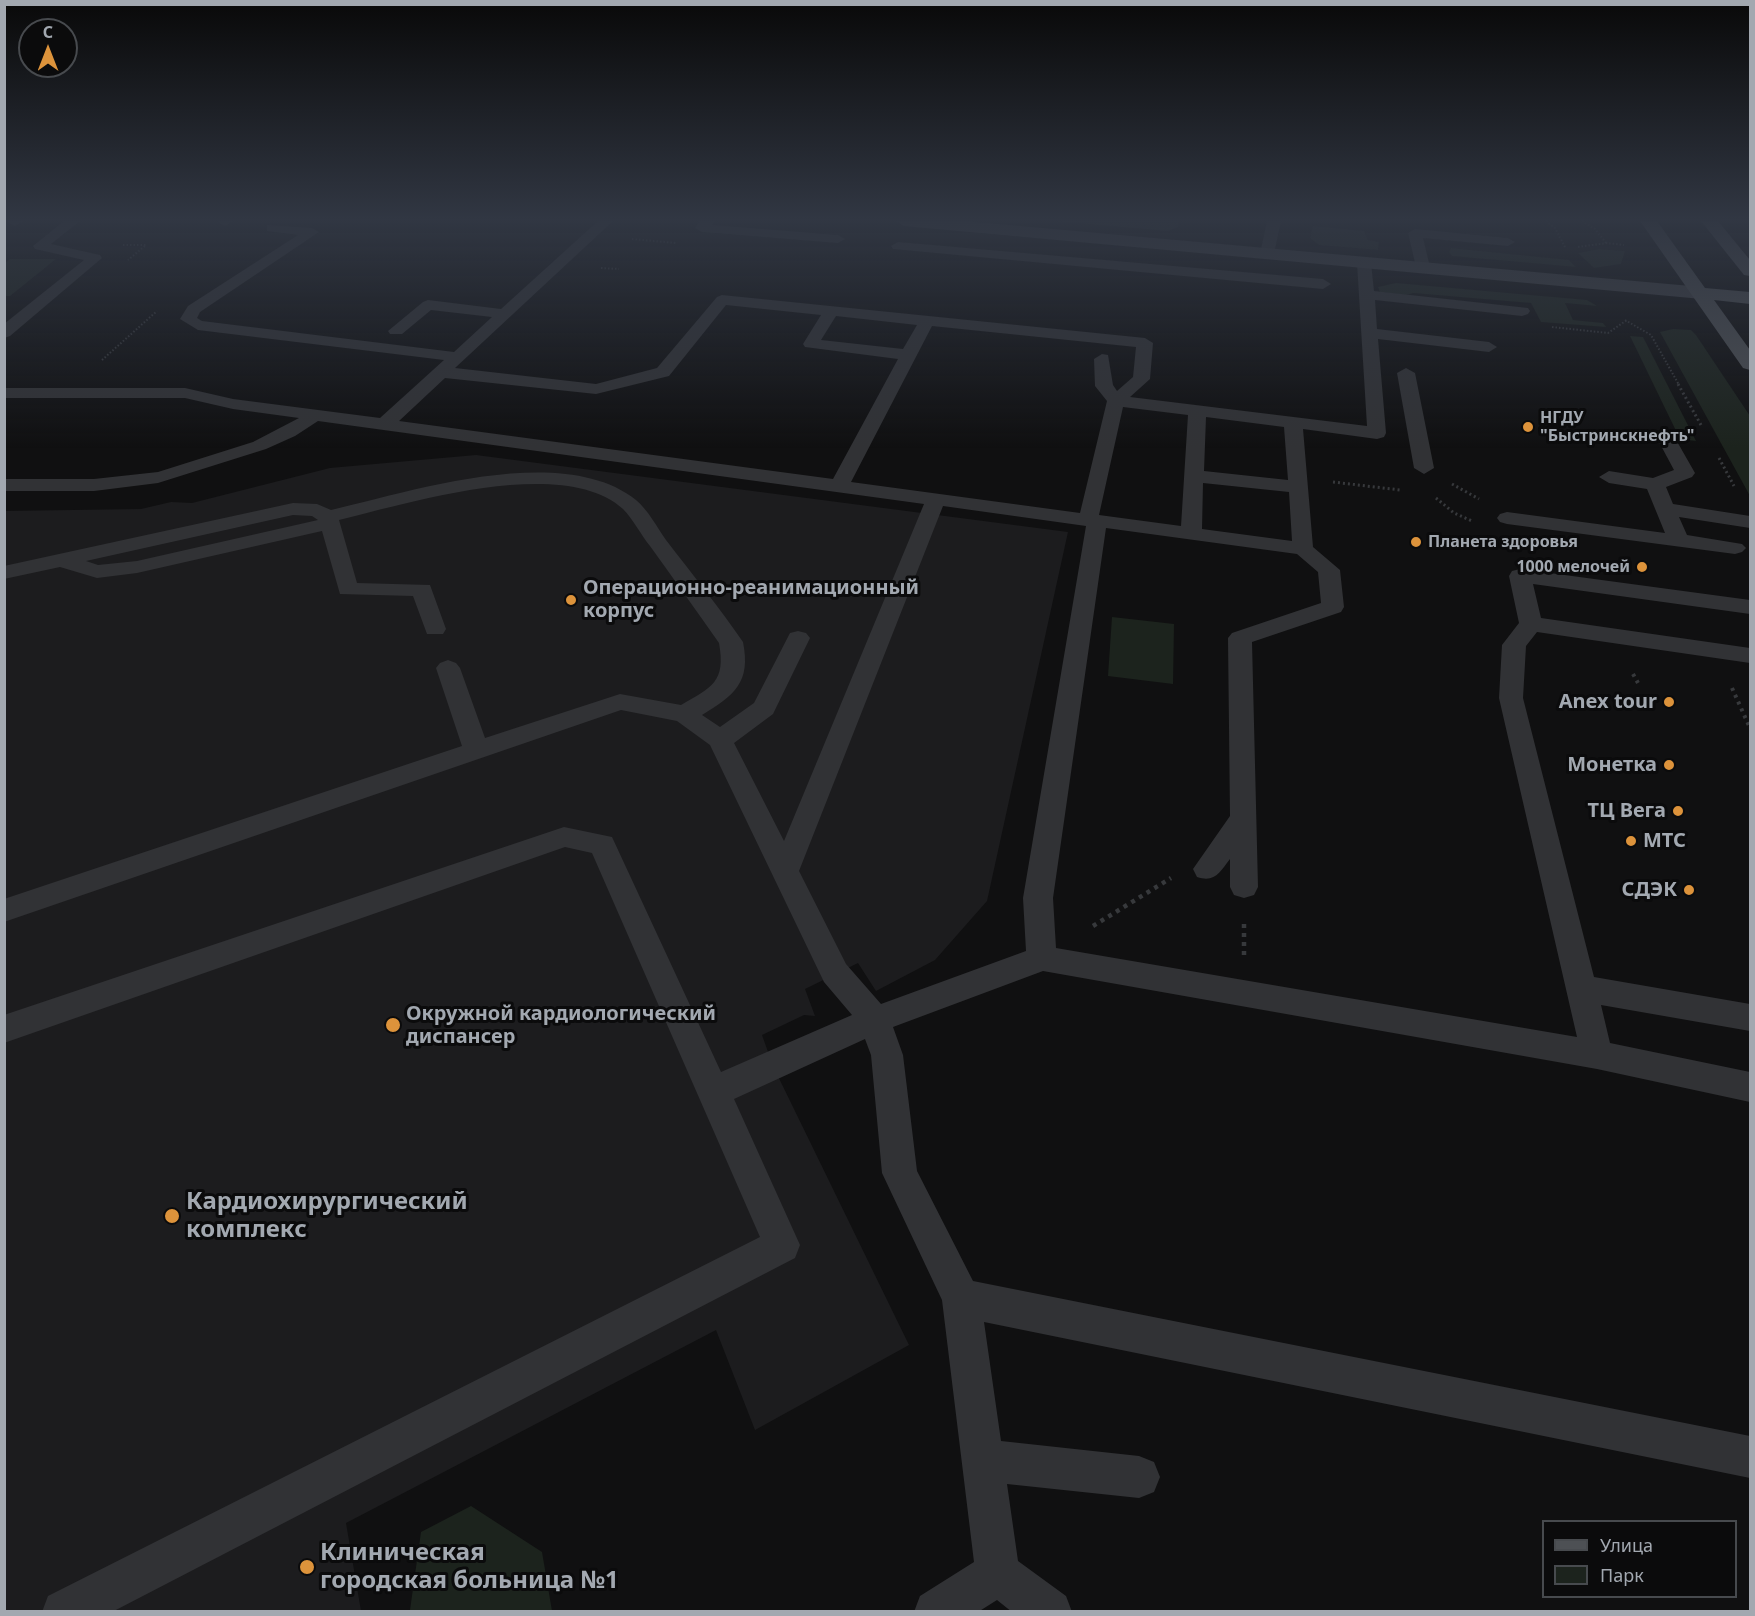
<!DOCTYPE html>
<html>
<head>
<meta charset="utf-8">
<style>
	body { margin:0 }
	#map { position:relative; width:1755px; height:1616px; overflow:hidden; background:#101011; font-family:"Noto Sans",sans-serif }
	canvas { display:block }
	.frame { position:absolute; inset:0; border:6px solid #a2a8b0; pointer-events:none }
	.legend { position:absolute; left:1542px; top:1520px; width:195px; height:78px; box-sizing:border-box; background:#0b0b0c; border:2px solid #474a4e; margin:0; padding:8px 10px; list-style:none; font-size:18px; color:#a2a8b0 }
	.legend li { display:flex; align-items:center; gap:12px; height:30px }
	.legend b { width:30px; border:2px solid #474a4e }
	.north { position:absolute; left:18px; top:18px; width:60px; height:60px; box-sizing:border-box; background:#0b0b0c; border:2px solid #474a4e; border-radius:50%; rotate:0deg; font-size:16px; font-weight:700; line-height:24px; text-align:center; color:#a2a8b0 }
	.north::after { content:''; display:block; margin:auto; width:21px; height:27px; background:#dd933b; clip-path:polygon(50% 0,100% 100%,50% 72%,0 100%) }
</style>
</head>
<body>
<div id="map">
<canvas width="1755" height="1616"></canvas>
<div class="frame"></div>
<ul class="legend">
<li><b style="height:8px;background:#4d5054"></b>Улица</li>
<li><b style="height:16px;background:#1c231d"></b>Парк</li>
</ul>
<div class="north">С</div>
</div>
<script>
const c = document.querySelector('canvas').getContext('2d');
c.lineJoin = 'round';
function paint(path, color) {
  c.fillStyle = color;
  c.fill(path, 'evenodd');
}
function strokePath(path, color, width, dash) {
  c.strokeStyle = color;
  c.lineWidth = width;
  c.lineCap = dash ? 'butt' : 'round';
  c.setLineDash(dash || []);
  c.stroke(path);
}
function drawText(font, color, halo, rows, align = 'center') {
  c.font = font + ' "Noto Sans",sans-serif';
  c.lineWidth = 6;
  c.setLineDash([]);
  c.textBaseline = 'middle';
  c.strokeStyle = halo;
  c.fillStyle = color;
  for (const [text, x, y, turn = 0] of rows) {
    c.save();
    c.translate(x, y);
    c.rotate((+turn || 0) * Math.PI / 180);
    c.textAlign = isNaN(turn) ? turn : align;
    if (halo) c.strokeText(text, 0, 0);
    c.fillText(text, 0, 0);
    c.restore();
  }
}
paint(new Path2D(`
	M476,455L1068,532L987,901L935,960L876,991L858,963L805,989L815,1016L804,1015L762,1035L773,1066L909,1345L755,1430L716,1330L346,1523L361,1611H5L4,511L141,509L171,502L192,503L330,468Z`), '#1c1c1e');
paint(new Path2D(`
	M1057,221H1179L1178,227L1168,231Z
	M1313,226L1364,231L1368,240L1379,242L1378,250L1319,245L1310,238Z
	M1451,248L1569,260L1576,267L1452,256L1449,252Z
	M1599,249L1625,251L1621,264L1594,268L1578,253Z
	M10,259H56L10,296H5V263Z
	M1396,283L1587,300L1597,306L1565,303L1573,320L1603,323L1606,327L1541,322L1531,303L1413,293L1406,295L1380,292L1378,287Z
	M1673,329L1691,330L1696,335L1750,416V496L1660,332Z
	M1630,336L1643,337L1696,441L1680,439Z
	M1112,617L1174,624L1173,684L1108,676Z
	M471,1506L542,1552L552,1611L410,1610L421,1532Z`), '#1c231d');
strokePath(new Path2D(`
	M1546,221L1555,228L1566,249
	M1582,221L1595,229L1606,243
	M632,239L676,243
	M123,245H146L128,260
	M1578,247L1607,243L1624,245
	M601,268L619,269
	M1625,320L1651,335L1679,385
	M1552,327L1608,333L1627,320
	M102,360L157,311`), '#37393c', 2, [1.5, 2]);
strokePath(new Path2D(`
	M1678,384L1701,425
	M1719,458L1734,486
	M1333,482L1400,490
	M1452,484L1479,499
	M1436,498L1454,513L1472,521`), '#37393c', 3, [2, 3]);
strokePath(new Path2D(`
	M1633,674L1638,683
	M1732,688L1750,728`), '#37393c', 4, [3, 4.5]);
strokePath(new Path2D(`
	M1244,924V955
	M1093,926L1171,878`), '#37393c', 4.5, [4, 5]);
paint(new Path2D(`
	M23,221L15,226L8,222L9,221Z
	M64,221H80L51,244L100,255L102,258L10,336L4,338V324L84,260L35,249L33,246Z
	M233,221L225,226L218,222L219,221Z
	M598,221H613L455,368L596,384L657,368L717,297L722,295L1145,338L1153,343L1150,379L1130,397L1367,426L1357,263L1359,260H1369L1371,263L1374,291L1528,308L1530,311L1528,314L1522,316L1375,300L1377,329L1489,342L1497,347L1489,352L1378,339L1386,433L1384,437L1377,439L1303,429L1313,547L1340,570L1344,607L1341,612L1252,642L1258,887L1254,895L1244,898L1234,895L1230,887V859C1220,872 1215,883 1197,877L1193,869L1230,816L1228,638L1232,633L1321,603L1318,572L1297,554L1106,528L1053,898L1056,948L1577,1037L1499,698L1502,645L1519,623L1509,576L1512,571L1520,569L1750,600V614L1533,584L1541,618L1750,648V663L1537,632L1526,646L1523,698L1594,977L1750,1004V1031L1601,1005L1610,1043L1750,1072V1102L1597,1069L1043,971L893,1027L903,1055L917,1171L973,1281L1750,1436V1478L984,1322L1001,1441L1139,1456L1154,1462L1160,1477L1154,1492L1139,1498L1007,1484L1018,1561L1066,1596L1072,1612H1012L997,1600L978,1612H914L920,1596L974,1562L942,1300L882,1173L871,1055L865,1039L734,1099L800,1245L795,1258L112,1612H42L48,1596L760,1237L592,853L565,847L4,1043V1015L564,827L612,837L721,1072L852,1015L824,982L710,745L677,721L621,710L4,922V899L462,746L436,668L440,663L448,660L456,663L460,668L485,738L620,694L681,705C712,687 726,682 719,643C696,610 673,578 650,546C641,535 633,519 623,509C563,455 410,503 339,520L357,583L430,585L446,629L443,634H427L413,596L340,594L322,531L137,573L97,578L60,567L4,579V566L293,503L317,504L331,510C413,491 563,442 636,500C648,510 657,527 666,540C692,574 719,607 743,642C751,682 735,695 702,715L720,727L754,703L790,633L798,631L806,633L810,638L773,714L734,743L784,841L924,504L318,421L295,436L266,449L158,483L94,491H4V479H94L158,472L253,442L299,418L233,409L185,398H4V388H185L233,399L380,418L444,360L198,330L180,319L188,306L298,235L267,231V225L312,228L319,232L200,312L197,318L202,321L454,352L492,317L431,310L402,334H390L388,331L423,302L428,300L501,309ZM726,305L821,315L803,344L805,347L898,359L833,479L399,421L445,378L596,394L669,376ZM836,316L917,325L903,349L821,340ZM932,326L1136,347L1133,377L1117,391L1113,385L1108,355L1102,354L1094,359L1095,386L1107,401L1080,513L851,482ZM1123,407L1188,415L1181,526L1099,515ZM1206,417L1284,427L1288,480L1204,471ZM1203,483L1289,492L1292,541L1202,529ZM943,506L1086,526L1023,898L1026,951L881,1004L846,964L799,871ZM293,515L312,516L318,520L137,561L98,565L86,561Z
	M700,221H715L712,225L838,235L845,239L838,243L702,232L695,228Z
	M1267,221H1281L1274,254L1267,258L1260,254Z
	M1415,229L1508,238L1515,242L1508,246L1423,238L1430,267L1423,271L1416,267L1408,233Z
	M898,242L1323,279L1331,284L1323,289L893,249L891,246Z
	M1406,368L1415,373L1434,468L1424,474L1414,468L1397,373Z
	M1668,436L1675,438L1695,473L1692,477L1666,487L1673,504L1750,516V528L1679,517L1687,535L1742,544L1746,548L1742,552L1735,554L1507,524L1500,522L1497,518L1500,514L1507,512L1665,533L1647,489L1609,483L1599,477L1609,471L1653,478L1674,470L1659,442Z`), '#313235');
paint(new Path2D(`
	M896,221H964L1702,287L1711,293L1702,299L904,226Z`), '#3f4145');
paint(new Path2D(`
	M1640,221H1657L1705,288L1750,292V304L1714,300L1750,350V370L1743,368Z
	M1701,221H1718L1750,260V276L1744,275Z`), '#4d5054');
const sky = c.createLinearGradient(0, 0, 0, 448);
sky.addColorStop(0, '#090909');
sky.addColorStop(0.49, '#313743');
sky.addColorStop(1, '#31374300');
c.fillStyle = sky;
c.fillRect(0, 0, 1755, 448);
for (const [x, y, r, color] of [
	[1528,427,6,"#dd933b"],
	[1416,542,6,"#dd933b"],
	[1642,567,6,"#dd933b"],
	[571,600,6,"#dd933b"],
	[1669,702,6,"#dd933b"],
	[1669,765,6,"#dd933b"],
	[1678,811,6,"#dd933b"],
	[1631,841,6,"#dd933b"],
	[1689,890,6,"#dd933b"],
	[393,1025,8,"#dd933b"],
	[172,1216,8,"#dd933b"],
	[307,1567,8,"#dd933b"]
]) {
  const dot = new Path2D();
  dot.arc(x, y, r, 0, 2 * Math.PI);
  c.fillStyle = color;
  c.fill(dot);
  strokePath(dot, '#0b0b0c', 2);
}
drawText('bold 16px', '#a2a8b0', '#0b0b0c', [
	["НГДУ",1540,418],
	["\"Быстринскнефть\"",1540,436],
	["Планета здоровья",1428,542],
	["1000 мелочей",1630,567,"right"]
], 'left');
drawText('bold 20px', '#a2a8b0', '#0b0b0c', [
	["Операционно-реанимационный",583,588,"left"],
	["корпус",583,611,"left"],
	["Anex tour",1657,702],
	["Монетка",1657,765],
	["ТЦ Вега",1666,811],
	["МТС",1643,841,"left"],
	["СДЭК",1677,890],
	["Окружной кардиологический",406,1014,"left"],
	["диспансер",406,1037,"left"]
], 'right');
drawText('bold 24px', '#a2a8b0', '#0b0b0c', [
	["Кардиохирургический",186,1202],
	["комплекс",186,1230],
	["Клиническая",320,1553],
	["городская больница №1",320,1581]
], 'left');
</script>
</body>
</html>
